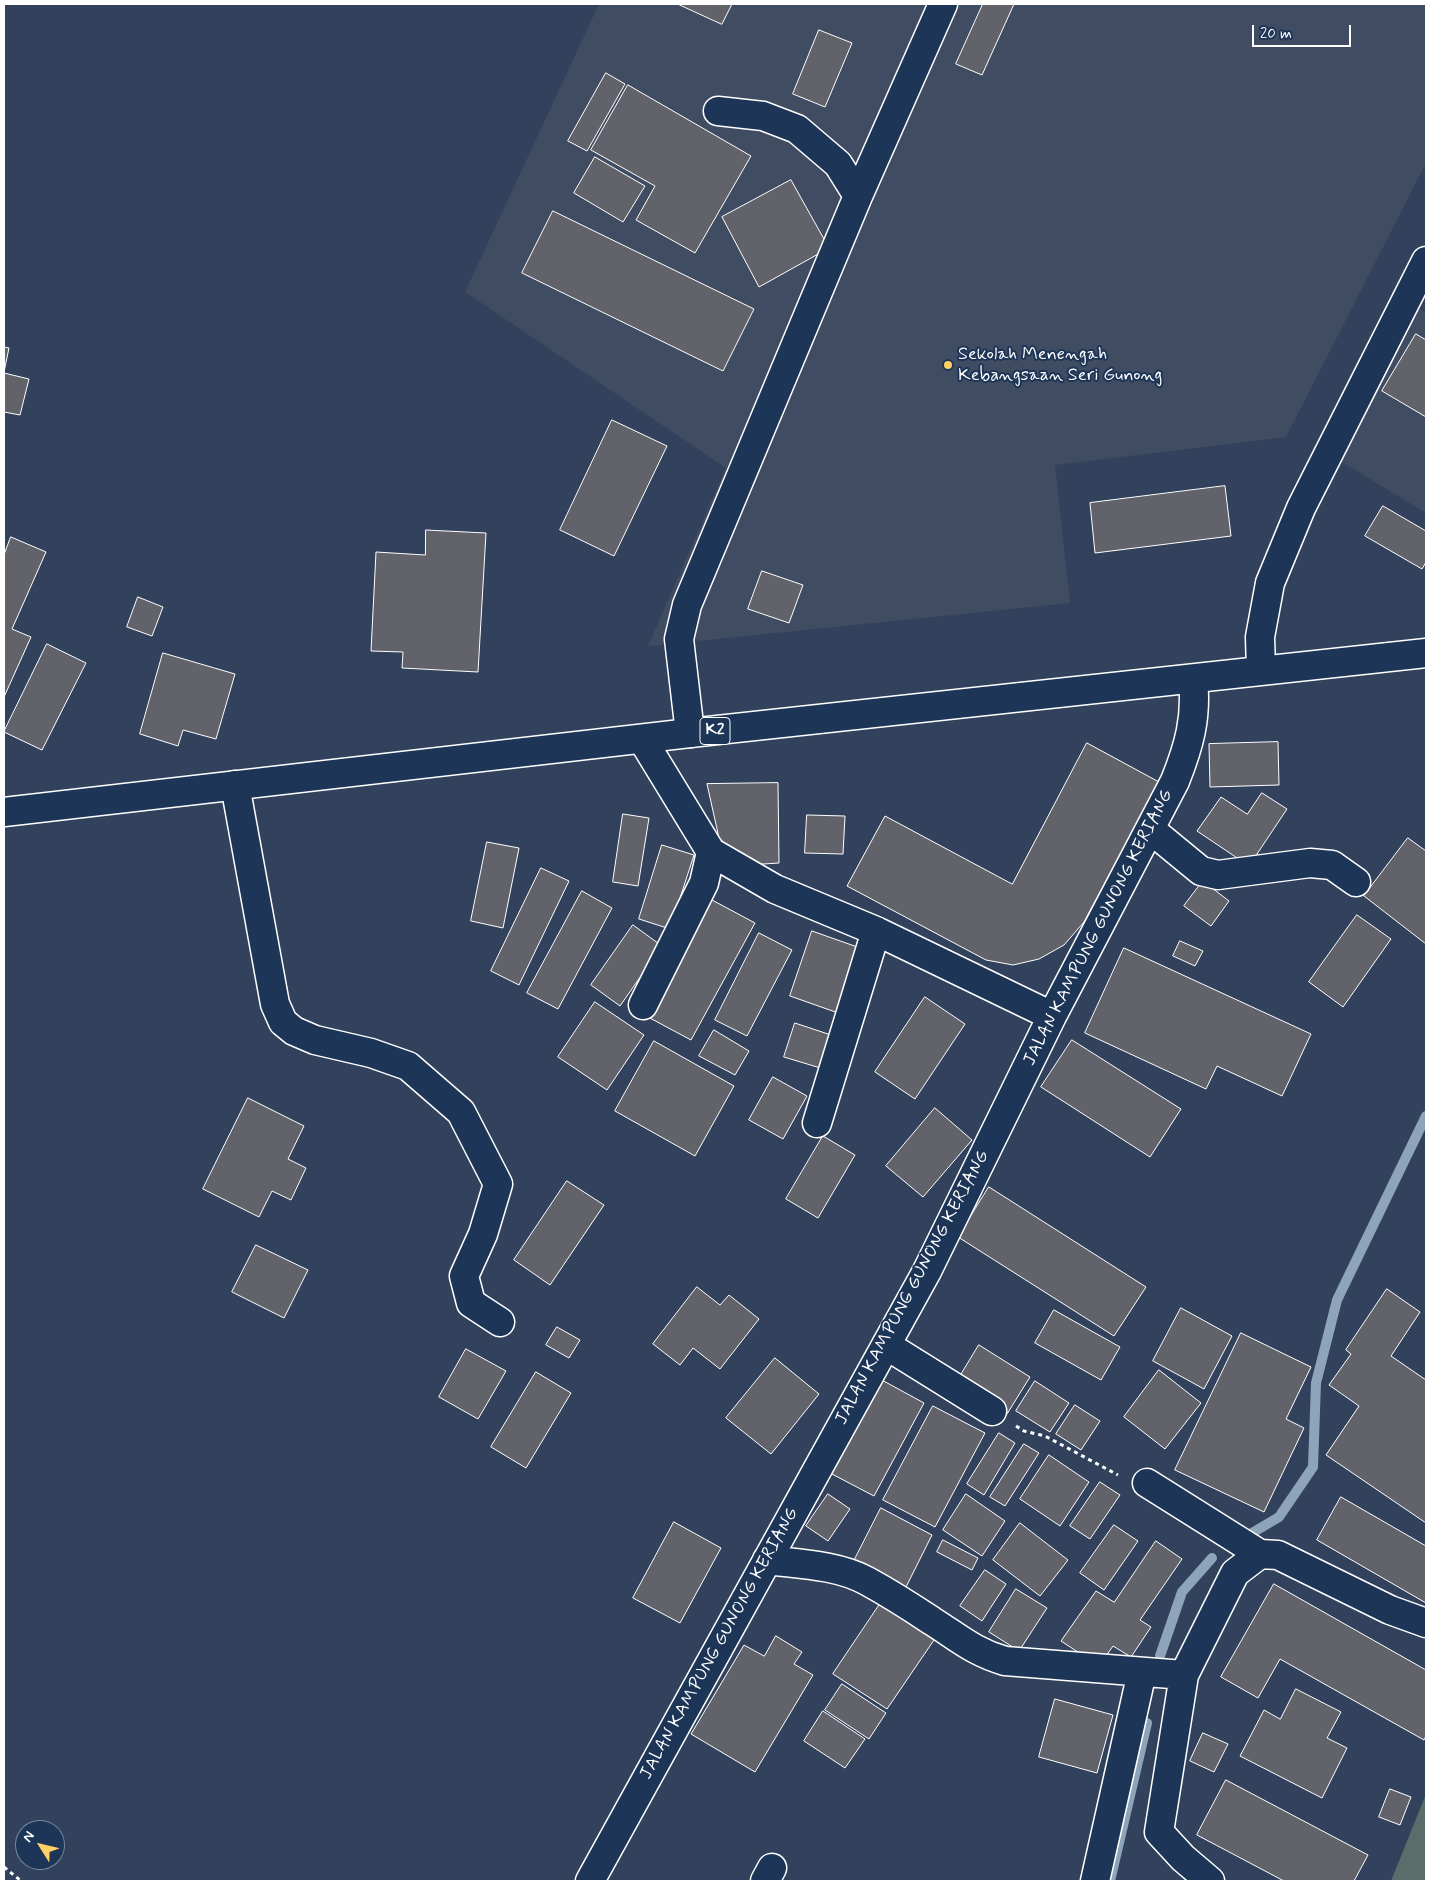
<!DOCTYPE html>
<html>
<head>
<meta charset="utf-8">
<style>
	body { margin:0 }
	#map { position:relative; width:1430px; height:1885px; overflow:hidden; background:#32425d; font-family:Mynerve,sans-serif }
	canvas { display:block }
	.frame { position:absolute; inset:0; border:5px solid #fff; pointer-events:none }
	.north { position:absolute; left:15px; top:1820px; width:50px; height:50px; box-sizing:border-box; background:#1d3557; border:1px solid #77869a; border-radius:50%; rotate:306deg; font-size:14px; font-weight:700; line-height:20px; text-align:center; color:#fff }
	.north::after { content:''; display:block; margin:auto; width:18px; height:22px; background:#ffd166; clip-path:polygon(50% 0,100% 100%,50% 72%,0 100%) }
	.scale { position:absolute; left:1252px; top:25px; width:99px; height:22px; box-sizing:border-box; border:2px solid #fff; border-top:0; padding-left:6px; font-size:15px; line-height:18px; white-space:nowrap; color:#fff; -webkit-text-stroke:4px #1d3557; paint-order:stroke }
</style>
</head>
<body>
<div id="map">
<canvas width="1430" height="1885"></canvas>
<div class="frame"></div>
<div class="north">N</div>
<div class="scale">20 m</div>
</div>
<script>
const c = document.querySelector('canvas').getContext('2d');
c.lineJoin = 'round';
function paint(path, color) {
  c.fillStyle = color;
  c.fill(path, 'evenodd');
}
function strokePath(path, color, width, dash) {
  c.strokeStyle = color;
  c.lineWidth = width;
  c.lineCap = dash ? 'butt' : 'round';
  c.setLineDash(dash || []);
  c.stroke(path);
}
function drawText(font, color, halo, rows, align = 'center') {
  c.font = font + ' Mynerve,sans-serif';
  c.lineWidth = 4;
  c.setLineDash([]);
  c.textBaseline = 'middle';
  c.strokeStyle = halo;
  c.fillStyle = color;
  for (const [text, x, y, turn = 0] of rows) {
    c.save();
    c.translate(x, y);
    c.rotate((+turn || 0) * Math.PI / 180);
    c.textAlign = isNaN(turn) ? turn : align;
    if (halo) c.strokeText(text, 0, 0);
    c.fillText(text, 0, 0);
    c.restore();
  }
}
paint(new Path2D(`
	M599,4H1426V163L1286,437L1055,465L1070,603L648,646L726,468L465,292Z
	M1417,307L1426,313V513L1337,459Z`), '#404c61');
paint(new Path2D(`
	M1426,1794V1881H1391Z`), '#596e6a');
strokePath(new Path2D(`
	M1252,1533L1279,1517L1313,1467L1316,1383L1337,1300L1426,1116
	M1160,1656L1182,1592L1212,1558
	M1110,1881L1147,1723`), '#8ea4b8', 10);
const building = new Path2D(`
	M678,4H732L722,24Z
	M983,4H1014L982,75L956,64Z
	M819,30L852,43L825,107L793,94Z
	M606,73L625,84L587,151L568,141Z
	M628,85L751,156L695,253L636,220L655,186L591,150Z
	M595,157L645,186L623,222L574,193Z
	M791,180L829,248L759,287L722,217Z
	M553,211L754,309L723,371L522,273Z
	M1416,334L1426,340V417L1382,391Z
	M4,347L9,348L4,372Z
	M4,373L29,379L20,415L4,412Z
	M612,420L667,446L614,556L560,530Z
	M1225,486L1231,536L1095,553L1090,503Z
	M1383,506L1426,531V562L1422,569L1365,536Z
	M426,530L486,533L478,672L402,668L403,652L371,651L376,552L425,555Z
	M11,537L46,552L12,629L31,637L4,697V555Z
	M762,571L803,585L789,623L748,609Z
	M138,597L163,607L152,636L127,627Z
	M47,644L86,663L42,750L4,732Z
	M163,653L235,674L216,739L183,730L178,746L140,734Z
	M1278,742L1279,785L1210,787L1209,744Z
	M1087,743L1159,782L1084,922L1064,945L1039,959L1013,965L986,960L847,886L885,816L1012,884Z
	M778,783L779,863L748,865L719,838L707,784Z
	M1262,793L1287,809L1249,866L1197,831L1221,797L1247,814Z
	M623,814L649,818L638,886L613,882Z
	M807,815L845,816L843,854L805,853Z
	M1408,838L1426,851V944L1364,896Z
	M487,842L519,848L503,928L471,921Z
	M662,845L694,855L670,929L639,919Z
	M541,868L569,881L519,985L491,971Z
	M1203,881L1229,901L1211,926L1184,906Z
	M582,891L612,908L558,1009L527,993Z
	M712,900L755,923L691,1040L648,1017Z
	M1357,915L1391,939L1343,1007L1309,982Z
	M633,925L662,946L620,1006L591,985Z
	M812,931L863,949L841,1014L790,996Z
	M759,933L792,950L747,1036L715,1020Z
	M1180,941L1203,951L1195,966L1173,956Z
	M1124,948L1311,1034L1282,1096L1217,1066L1206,1089L1085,1033Z
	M925,997L965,1024L915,1099L875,1072Z
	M595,1002L644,1035L607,1090L558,1057Z
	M795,1023L837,1037L827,1070L784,1057Z
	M714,1030L749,1051L735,1075L699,1056Z
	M1072,1040L1181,1109L1150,1157L1041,1087Z
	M654,1041L734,1086L695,1156L615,1111Z
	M773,1077L807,1096L783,1139L749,1120Z
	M248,1098L304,1126L288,1159L306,1168L291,1200L272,1191L259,1217L203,1189Z
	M935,1108L972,1140L923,1197L886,1166Z
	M823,1136L855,1155L818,1218L786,1199Z
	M567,1181L604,1205L550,1285L514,1260Z
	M989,1187L1146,1287L1114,1336L958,1237Z
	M256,1245L308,1270L284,1318L232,1292Z
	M697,1287L720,1305L729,1295L759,1319L720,1369L693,1348L680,1365L653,1344Z
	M1387,1289L1420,1312L1391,1356L1426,1380V1523L1326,1455L1359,1406L1329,1385L1351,1354L1346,1350Z
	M1181,1308L1232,1336L1204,1389L1153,1361Z
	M1054,1310L1120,1347L1101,1380L1035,1343Z
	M557,1327L580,1340L569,1358L546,1345Z
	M1241,1333L1311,1367L1286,1419L1304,1428L1264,1512L1175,1470Z
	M979,1345L1030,1377L1007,1414L956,1383Z
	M466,1349L506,1371L478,1419L439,1397Z
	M775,1358L819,1394L771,1454L726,1418Z
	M1159,1370L1201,1403L1165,1449L1124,1417Z
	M536,1372L571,1393L526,1468L491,1447Z
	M880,1379L924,1403L874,1496L830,1473Z
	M1035,1381L1069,1403L1050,1432L1016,1411Z
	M1075,1405L1100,1421L1081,1450L1056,1434Z
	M933,1406L985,1433L935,1527L883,1500Z
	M999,1433L1015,1443L984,1495L967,1484Z
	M1024,1444L1039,1453L1005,1506L990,1497Z
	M1049,1455L1089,1482L1060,1526L1020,1499Z
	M1100,1482L1120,1495L1090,1539L1070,1526Z
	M828,1494L850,1509L828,1541L806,1526Z
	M966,1494L1005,1521L982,1556L943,1530Z
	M1341,1497L1426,1546V1603L1317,1540Z
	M881,1508L932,1535L906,1587L854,1561Z
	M674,1522L721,1548L680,1623L633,1598Z
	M1020,1523L1068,1560L1040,1596L993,1560Z
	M1114,1525L1138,1541L1104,1590L1080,1573Z
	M943,1540L978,1558L972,1570L937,1552Z
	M1156,1541L1182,1559L1140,1620L1151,1627L1131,1657L1113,1646L1099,1666L1061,1641L1096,1591L1114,1602Z
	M985,1570L1006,1584L982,1621L960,1606Z
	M1274,1584L1426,1670V1736L1424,1740L1280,1659L1258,1698L1221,1677Z
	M1016,1589L1047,1608L1019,1651L989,1632Z
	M880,1604L934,1640L887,1709L833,1674Z
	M776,1636L802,1652L794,1664L813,1675L755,1772L691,1734L744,1645L764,1656Z
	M842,1684L886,1713L869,1739L825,1710Z
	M1296,1689L1341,1712L1327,1738L1347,1748L1322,1798L1240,1756L1264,1710L1280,1719Z
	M1055,1699L1113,1715L1097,1773L1039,1757Z
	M823,1711L865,1739L845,1768L804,1741Z
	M1203,1733L1228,1744L1214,1772L1190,1761Z
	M1226,1780L1368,1855L1354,1881H1284L1197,1835Z
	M1390,1789L1411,1797L1400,1825L1379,1817Z`);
paint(building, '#62626b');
strokePath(building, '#fff', 1);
const minor = new Path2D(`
	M718,111L763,116L797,129L838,164L858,196
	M1261,670L1260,637L1270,583L1301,508L1426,261
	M690,733L679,639L687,605L858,196L943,4
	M642,739L711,852L704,883L643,1005
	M235,785L275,1004L283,1022L294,1031L315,1040L371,1053L408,1066L461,1112L498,1184L483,1234L464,1276L471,1303L500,1322
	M1150,829L1201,871L1218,875L1310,863L1332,865L1356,882
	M711,852L775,889L876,931L1052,1016
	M817,1123L876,931
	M886,1345L992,1411
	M1147,1483L1260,1554
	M767,1560C800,1564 838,1565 867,1581C889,1593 911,1607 932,1621C959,1638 974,1652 1005,1661L1184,1675
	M590,1881L927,1271L1052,1016L1175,781C1189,746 1197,718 1193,679
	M765,1881L772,1868
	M1095,1881L1142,1672
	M1210,1881L1183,1858L1159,1832L1184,1675L1235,1573L1260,1554L1278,1555L1390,1610L1426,1623`);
const major = new Path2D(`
	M4,812L690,733L1426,653`);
strokePath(minor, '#fff', 31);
strokePath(major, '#fff', 31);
strokePath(new Path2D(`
	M1016,1426L1024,1431L1045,1436L1118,1475
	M4,1867L21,1881`), '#fff', 3, [4, 4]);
strokePath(minor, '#1d3557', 28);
strokePath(major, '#1d3557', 28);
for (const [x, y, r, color] of [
	[948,365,5,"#ffd166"]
]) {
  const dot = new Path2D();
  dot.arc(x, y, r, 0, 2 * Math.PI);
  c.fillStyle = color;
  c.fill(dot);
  strokePath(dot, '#1d3557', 2);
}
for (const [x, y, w] of [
	[715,731,30]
]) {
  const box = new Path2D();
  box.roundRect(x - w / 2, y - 13.5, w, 27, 4);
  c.fillStyle = '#1d3557';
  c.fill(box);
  strokePath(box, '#fff', 1);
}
drawText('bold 16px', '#fff', null, [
	["K2",715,731]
]);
drawText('18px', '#fff', '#1d3557', [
	["Sekolah Menengah",958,355],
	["Kebangsaan Seri Gunong",958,376]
], 'left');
drawText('18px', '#fff', '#1d3557', [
	["JALAN KAMPUNG GUNONG KERIANG",1099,928,-63],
	["JALAN KAMPUNG GUNONG KERIANG",913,1288,-62],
	["JALAN KAMPUNG GUNONG KERIANG",720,1644,-61]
]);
</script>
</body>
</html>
